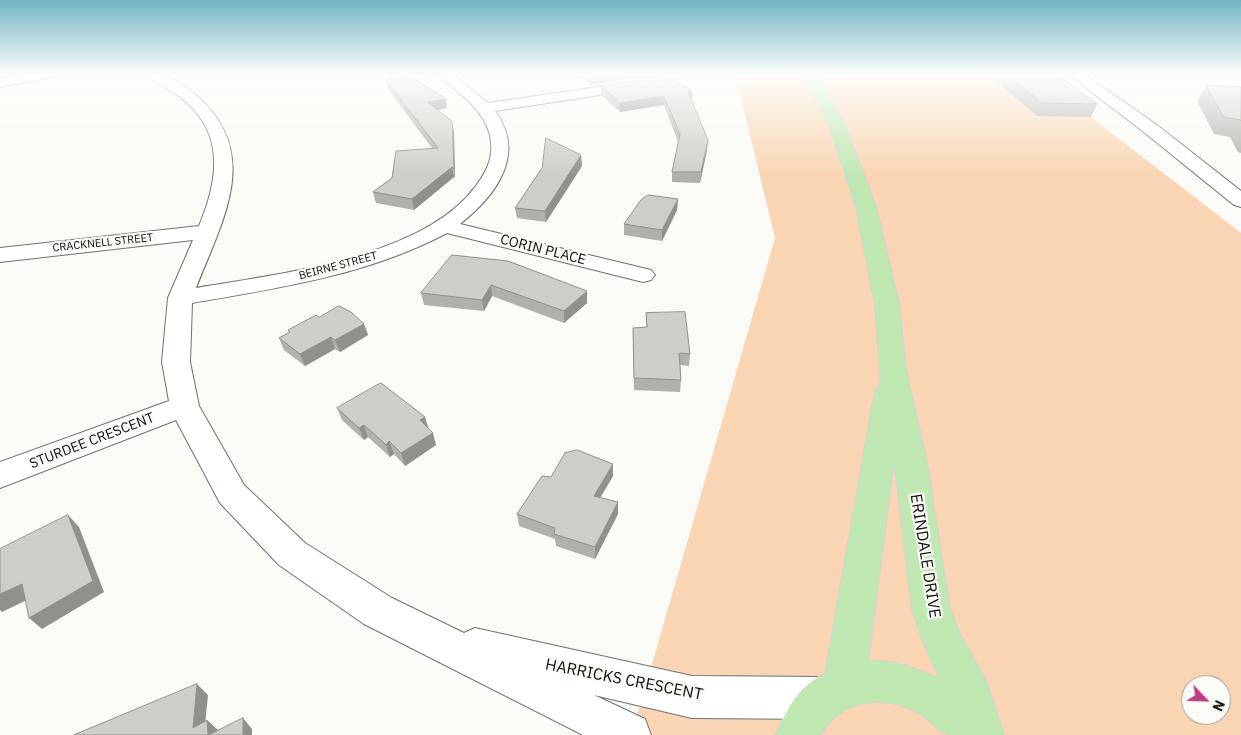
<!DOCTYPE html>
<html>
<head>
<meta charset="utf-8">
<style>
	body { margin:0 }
	#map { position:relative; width:1241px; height:735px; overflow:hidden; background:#fafaf6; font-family:"IBM Plex Sans",sans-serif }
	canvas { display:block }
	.north { position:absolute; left:1181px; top:675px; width:50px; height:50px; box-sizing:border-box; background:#fafaf6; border:1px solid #9c9c99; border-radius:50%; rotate:114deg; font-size:14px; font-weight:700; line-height:20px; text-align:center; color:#0f0f0e }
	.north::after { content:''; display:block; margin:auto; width:18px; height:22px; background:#be3b81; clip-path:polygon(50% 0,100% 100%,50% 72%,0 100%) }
</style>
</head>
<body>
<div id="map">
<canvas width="1241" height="735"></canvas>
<div class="north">N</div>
</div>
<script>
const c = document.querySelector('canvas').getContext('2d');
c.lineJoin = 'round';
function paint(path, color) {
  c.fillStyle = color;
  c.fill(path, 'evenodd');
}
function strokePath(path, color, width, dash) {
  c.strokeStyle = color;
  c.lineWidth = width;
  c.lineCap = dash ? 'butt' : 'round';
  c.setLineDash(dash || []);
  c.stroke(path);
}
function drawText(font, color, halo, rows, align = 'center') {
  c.font = font + ' "IBM Plex Sans",sans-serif';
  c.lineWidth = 4.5;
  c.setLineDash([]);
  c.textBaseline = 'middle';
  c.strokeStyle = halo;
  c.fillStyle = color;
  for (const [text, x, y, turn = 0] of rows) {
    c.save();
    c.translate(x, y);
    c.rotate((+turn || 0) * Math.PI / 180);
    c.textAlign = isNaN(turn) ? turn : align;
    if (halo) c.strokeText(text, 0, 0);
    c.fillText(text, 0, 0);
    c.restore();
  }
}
paint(new Path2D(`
	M731,74H1035L1241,233V735H625L639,709L775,238L741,98ZM1191,685H1221V715H1191Z`), '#f9d5b3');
const minor = new Path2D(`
	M28,74H55L48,78L0,87V79Z
	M147,74C165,71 183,84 197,96C263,154 222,221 196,288C278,274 422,258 475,187C485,174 493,160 491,142C489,118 469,100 451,86C446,82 440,79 437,74H453L488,103L639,81L644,82L646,85L639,89L495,111C527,154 496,196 460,224L651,270L655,275L651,280L643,282L447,233C368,275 279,288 192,303L190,362L199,406L244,485L305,543L392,598L464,633L475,628L692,676L822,677L837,683L843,698L837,713L822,719L692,718L594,695L645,719L651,735H583L364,624L279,565L220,503L176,420L0,488V462L169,401L162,362L168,298L193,240L0,262V248L199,226C218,181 226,132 181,98C171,90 155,85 147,74Z
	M1068,74H1084L1157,125L1241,191V207L1234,205L1145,133Z`);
const major = new Path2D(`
	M801,74H815L846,127L876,207L899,304L906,370L926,458L950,609L959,632L988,685L1004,735C987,735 967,735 950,735C941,734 930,720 922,715C889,694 841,697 821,735H776C786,710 799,685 825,674L875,391L881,383L875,304L856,207L830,127ZM894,459L912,609L923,642L940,679C917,669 894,659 868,661Z`);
strokePath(minor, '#70716d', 2);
strokePath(major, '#d4d4d4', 2);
paint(minor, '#fff');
paint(major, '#c0e8b3');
paint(new Path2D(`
	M578,74H659V79H625L590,85Z
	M988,74H1041L1097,104L1091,117L1037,116Z
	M386,80L447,108L437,110L454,131L455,179L454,177L414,210L376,203L373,192L432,148L388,89Z
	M1206,85L1241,87V153L1238,152L1230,137L1214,134L1197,101Z
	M601,86L692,91V100L707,150L700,183L672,182V172L678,142L664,105L620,112L601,95Z
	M581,155L582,166L546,222L517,218L515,208Z
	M678,199L677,210L662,241L624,235V224Z
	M508,261L587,303L564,323L492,296L484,311L424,305L421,293Z
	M646,313L690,354L689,366L680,365L681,380L680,392L634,390L633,328L646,327Z
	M319,317L364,324L368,335L340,352L335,349L305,366L284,350L279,338L289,333L288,330Z
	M337,408L429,429L436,445L405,466L394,454L390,457L368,437L364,440L342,420Z
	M613,464V476L600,498L618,502V514L595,559L556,546L555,539L519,526L517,514L551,477Z`), '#b1b0ad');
paint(new Path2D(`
	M605,74H625V79L590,85V76Z
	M692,91V100L688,92Z
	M664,96V105L620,112V103Z
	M446,99L447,108L429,112L427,102Z
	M452,121L454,131L455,179L454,169Z
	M708,140L707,150L700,183L701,172Z
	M581,155L582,166L546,222L545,211Z
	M452,167L454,177L414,210L412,199Z
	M678,199L677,210L662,241V230Z
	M491,285L492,296L484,311L482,300Z
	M587,291V303L564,323V311Z
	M364,324L368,335L340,352L335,340Z
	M331,337L335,349L305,366L300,354Z
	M425,417L429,430L420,420Z
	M364,425L368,437L364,440L359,428Z
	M433,433L436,445L405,466L401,453Z
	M389,441L394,454L390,457L386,445Z
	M613,464V476L594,508V496Z
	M618,502V514L595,559V547Z
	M68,515L79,527L104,592L42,629L29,618Z
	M22,584L35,596L2,612L0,610V594Z
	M197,684L208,695L204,735L193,728Z
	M243,718L252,729V735H243Z
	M207,720L218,730V735H208Z`), '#90908d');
const building = new Path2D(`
	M587,74H605L590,76Z
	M1007,74H1041L1065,80L1097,104L1042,103Z
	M409,75L446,99L427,102L452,121L454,169L452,167L412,199L373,192L392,178L396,151L438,148L386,80L392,76L395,78Z
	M675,80L692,91L688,92L708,140L701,172H672L680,134L664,96L620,103L601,86L625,82Z
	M1206,85L1241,87V121L1240,120L1224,117Z
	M546,138L581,155L545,211L515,208L542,168Z
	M648,195L678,199L662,230L624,224L641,200Z
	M452,255L508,261L587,291L564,311L491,285L482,300L421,293Z
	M339,306L351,312L364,324L335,340L331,337L300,354L279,338L290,332L288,330L316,315L319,317Z
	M685,312L690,354L679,353L681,380L634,378L633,328L647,327L646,313Z
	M381,383L425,417L420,420L433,433L401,453L389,441L386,445L364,425L359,428L337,408Z
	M577,450L613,464L594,496L618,502L595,547L554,534L555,528L517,514L542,476L551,477L565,453Z
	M68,515L93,581L29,618L22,584L0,594V549Z
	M197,684L193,728L207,720L208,735H74Z
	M243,718V735H209Z`);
paint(building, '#cecdc9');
strokePath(building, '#90908d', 1);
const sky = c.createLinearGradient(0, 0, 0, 176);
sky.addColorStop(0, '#73b4c4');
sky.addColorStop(0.42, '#fdfdfb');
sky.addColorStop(1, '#fdfdfb00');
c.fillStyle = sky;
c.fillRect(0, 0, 1241, 176);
drawText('11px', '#0f0f0e', '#fafaf6', [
	["CRACKNELL STREET",103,243,-6],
	["BEIRNE STREET",338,266,-15]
]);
drawText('14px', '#0f0f0e', '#fafaf6', [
	["CORIN PLACE",543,250,14],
	["STURDEE CRESCENT",92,441,-21]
]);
drawText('16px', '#0f0f0e', '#fafaf6', [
	["ERINDALE DRIVE",925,556,81],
	["HARRICKS CRESCENT",624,680,11]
]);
</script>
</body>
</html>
